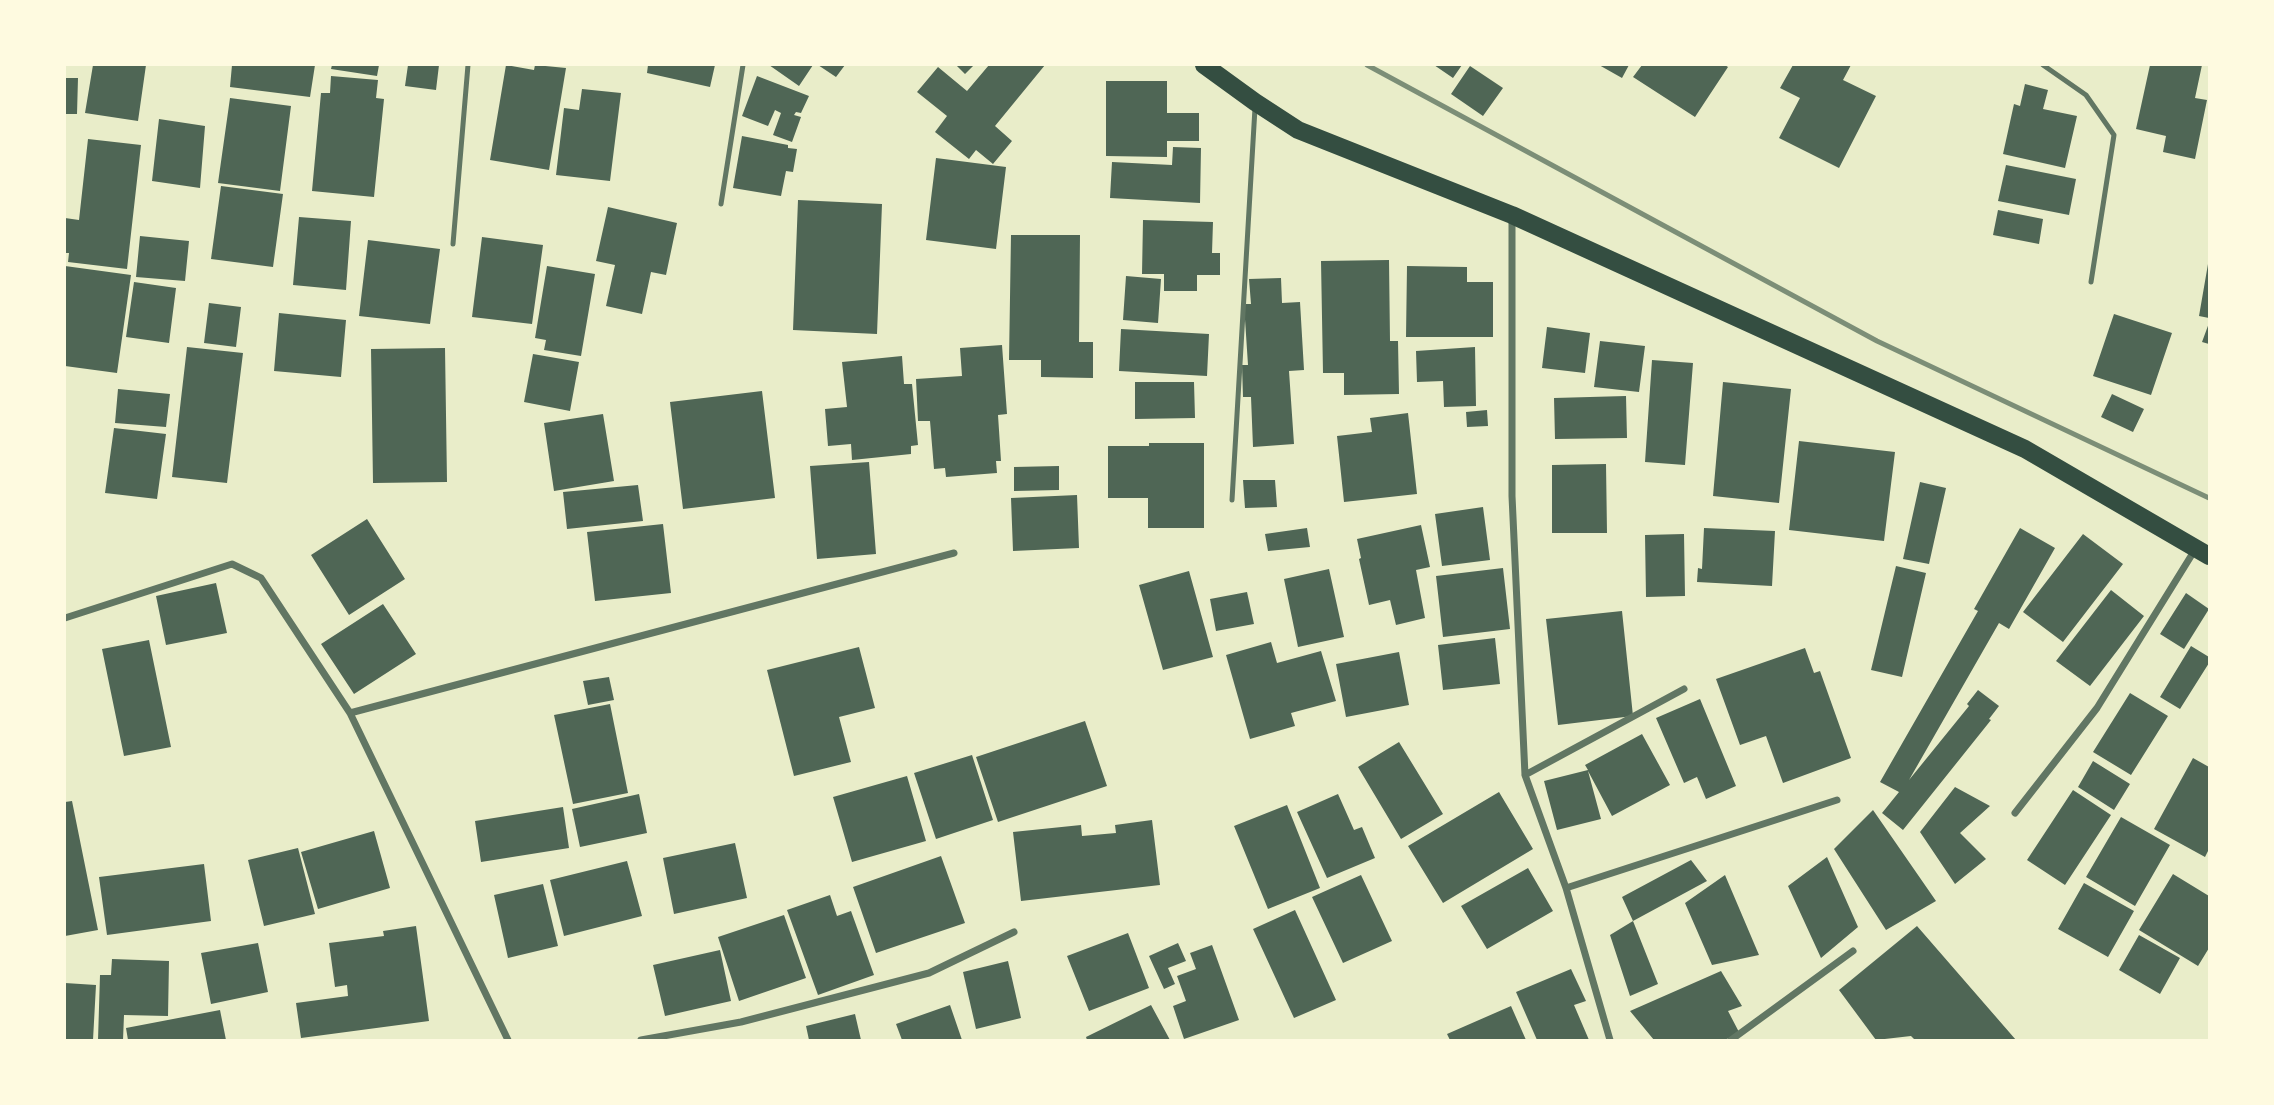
<!DOCTYPE html>
<html>
<head>
<meta charset="utf-8">
<style>
	body { margin:0 }
	#map { position:relative; width:2274px; height:1105px; overflow:hidden; background:#e9edc9; font-family:Cabin,sans-serif }
	canvas { display:block }
	.frame { position:absolute; inset:0; border:66px solid #fefae0; pointer-events:none }
</style>
</head>
<body>
<div id="map">
<canvas width="2274" height="1105"></canvas>
<div class="frame"></div>
</div>
<script>
const c = document.querySelector('canvas').getContext('2d');
c.lineJoin = 'round';
function paint(path, color) {
  c.fillStyle = color;
  c.fill(path, 'evenodd');
}
function strokePath(path, color, width, dash) {
  c.strokeStyle = color;
  c.lineWidth = width;
  c.lineCap = dash ? 'butt' : 'round';
  c.setLineDash(dash || []);
  c.stroke(path);
}
paint(new Path2D(`
	M93,65H146L138,121L85,113Z
	M232,65H315L310,97L230,87Z
	M332,65H379L377,76L331,69Z
	M408,65H439L436,90L405,86Z
	M506,65L534,70L535,65L566,68L549,170L490,160Z
	M648,65H715L710,87L647,73Z
	M769,65H813L799,86Z
	M818,65H845L836,77Z
	M956,65H974L965,74Z
	M989,65H1045L995,126L1012,141L993,164L976,150L969,159L935,132L947,116L917,92L938,67L967,91Z
	M1434,65H1462L1453,78Z
	M1599,65H1629L1622,78Z
	M1642,65H1725L1728,67L1695,117L1633,77Z
	M1793,65H1851L1843,80L1876,96L1839,168L1779,138L1800,98L1780,88Z
	M2150,65H2202L2195,98L2207,100L2195,159L2163,152L2166,136L2136,129Z
	M1470,66L1503,88L1483,116L1451,94Z
	M331,76L378,80L376,98L384,99L374,197L312,191L321,93H330Z
	M757,76L809,96L801,113L796,112L794,115L801,117L792,142L773,135L781,113L775,110L768,126L742,116Z
	M65,78H78L77,114H65Z
	M1106,81H1167V113H1199V141H1167V157L1106,156Z
	M2025,84L2048,90L2043,109L2077,116L2065,168L2003,154L2014,104L2020,106Z
	M582,89L621,93L610,181L556,175L564,108L579,110Z
	M230,98L291,106L280,191L218,183Z
	M159,119L205,126L200,188L152,181Z
	M742,136L788,145V148L797,149L793,172L786,171L781,196L733,188Z
	M88,139L141,145L127,269L68,262L69,253H65V218L79,220Z
	M1173,147L1201,148L1200,203L1110,198L1112,162L1172,165Z
	M936,158L1006,167L996,249L926,240Z
	M2006,165L2076,179L2069,215L1998,201Z
	M221,186L283,194L273,267L211,259Z
	M798,200L882,204L877,334L793,330Z
	M608,207L677,223L666,275L651,272L642,314L606,306L615,265L596,261Z
	M1998,210L2043,219L2039,244L1993,235Z
	M299,217L351,221L346,290L293,285Z
	M1143,220L1213,222L1212,253H1220V275H1197V291H1164V274H1142Z
	M1011,235H1080L1079,342H1093V378L1041,377V360H1009Z
	M140,236L189,241L185,281L136,277Z
	M482,237L543,245L532,324L472,317Z
	M368,240L440,249L430,324L359,316Z
	M1389,260L1390,341H1398L1399,394L1344,395V373H1323L1321,261Z
	M2208,264H2209V318L2199,316Z
	M65,266L131,275L117,373L65,366Z
	M547,266L595,274L581,356L544,350L546,340L535,338Z
	M1407,266L1467,267V282H1493V337H1406Z
	M1126,276L1161,279L1158,323L1123,320Z
	M1281,278L1282,303L1300,302L1304,370L1289,371L1294,444L1253,447L1251,397H1243L1242,365H1248L1244,304H1251L1249,279Z
	M134,282L176,288L169,343L126,337Z
	M209,303L241,307L236,347L204,343Z
	M279,313L346,320L341,377L274,371Z
	M2114,314L2172,333L2151,395L2093,376Z
	M2209,323V344L2202,342Z
	M1547,327L1590,333L1585,373L1542,368Z
	M1121,329L1209,334L1207,376L1119,371Z
	M1600,341L1645,346L1639,392L1594,387Z
	M1002,345L1007,414L998,415L1001,461H996L997,473L946,477L945,468L934,469L930,421H918L916,379L962,376L960,348Z
	M187,347L243,353L227,483L172,477Z
	M1475,347L1476,406L1444,407L1443,381L1417,382L1416,351Z
	M445,348L447,482L373,483L371,349Z
	M533,354L579,362L570,411L524,402Z
	M902,356L904,384H912L918,445L911,446V454L852,460L851,444L828,446L825,409L847,407L842,362Z
	M1652,360L1693,363L1685,465L1645,462Z
	M1135,382H1194L1195,418L1135,419Z
	M1723,382L1791,389L1779,503L1713,496Z
	M118,389L170,394L166,427L115,423Z
	M762,391L775,498L683,509L670,402Z
	M2112,394L2144,409L2133,432L2101,417Z
	M1626,396L1627,438L1555,439L1554,398Z
	M1487,410L1488,426L1467,427L1466,412Z
	M1408,413L1417,494L1344,502L1337,436L1372,432L1370,418Z
	M603,414L614,481L554,491L544,423Z
	M114,428L166,434L157,499L105,493Z
	M1799,441L1895,452L1884,541L1789,530Z
	M1149,443H1204V528H1148V498H1108V446H1149Z
	M869,462L876,554L817,559L810,466Z
	M1606,464L1607,533H1552V465Z
	M1059,466V490L1014,491V467Z
	M1243,480H1275L1277,507L1245,508Z
	M1920,482L1946,488L1929,564L1903,559Z
	M638,485L643,521L567,529L563,492Z
	M1077,495L1079,548L1013,551L1011,498Z
	M1483,507L1490,560L1442,566L1435,514Z
	M367,519L405,579L349,615L311,555Z
	M663,524L671,593L595,601L587,532Z
	M1421,525L1430,567L1416,570L1425,618L1396,625L1390,600L1369,605L1359,559L1361,558L1357,539Z
	M1307,528L1310,547L1268,551L1265,534Z
	M1704,528L1775,531L1772,586L1697,582L1698,568L1702,569Z
	M2020,528L2055,548L2009,629L1999,623L1909,780L1969,706L1967,704L1978,690L1999,706L1989,719L1991,720L1903,830L1882,813L1899,792L1880,782L1978,611L1974,609Z
	M1684,534L1685,596L1646,597L1645,535Z
	M2083,534L2123,564L2063,642L2023,612Z
	M1896,566L1926,573L1902,677L1871,670Z
	M1503,568L1510,629L1443,637L1436,576Z
	M1329,569L1344,637L1298,647L1284,579Z
	M1189,571L1213,657L1163,670L1139,585Z
	M216,583L227,633L166,645L156,596Z
	M2111,590L2144,616L2090,686L2056,661Z
	M1247,592L1254,624L1216,631L1210,599Z
	M2186,593L2209,609L2184,649L2160,634Z
	M383,604L416,654L354,694L321,644Z
	M1622,611L1633,716L1558,725L1546,619Z
	M1495,638L1500,684L1443,690L1438,645Z
	M149,640L171,747L124,756L102,649Z
	M1271,642L1277,663L1321,651L1336,701L1291,713L1295,726L1250,739L1226,655Z
	M2191,646L2209,657V663L2180,709L2160,697Z
	M859,647L875,708L839,717L851,762L794,776L767,670Z
	M1805,648L1814,673L1820,671L1851,758L1783,783L1766,736L1740,745L1716,679Z
	M1399,652L1409,705L1346,717L1336,664Z
	M609,677L614,700L588,705L583,681Z
	M2130,693L2168,716L2131,775L2093,752Z
	M1700,699L1736,786L1706,799L1697,777L1684,783L1656,718Z
	M610,704L628,793L573,804L554,715Z
	M1085,721L1107,786L998,822L976,757Z
	M1642,734L1670,785L1612,816L1588,771L1601,819L1557,830L1544,781L1588,770L1585,765Z
	M1399,742L1443,814L1401,839L1358,767Z
	M972,755L993,820L936,839L914,773Z
	M2193,758L2209,767V849L2205,857L2154,829Z
	M2093,761L2130,784L2114,810L2078,787Z
	M907,776L926,841L852,862L833,797Z
	M1955,787L1990,806L1960,833L1986,859L1955,884L1920,832Z
	M2073,790L2111,815L2065,885L2027,860Z
	M1499,792L1533,849L1443,903L1408,846Z
	M639,794L647,833L580,847L572,809Z
	M1338,794L1354,830L1362,827L1375,858L1327,878L1297,812Z
	M72,801L98,930L65,936V802Z
	M1287,805L1320,888L1268,909L1234,826Z
	M563,807L569,848L481,862L475,821Z
	M1873,810L1936,901L1886,930L1834,849Z
	M2121,817L2170,845L2135,906L2086,877Z
	M1152,820L1160,885L1021,901L1013,832L1081,825L1082,836L1116,833L1115,825Z
	M374,831L390,888L318,909L301,852Z
	M735,843L747,898L674,914L663,858Z
	M298,848L315,914L264,926L248,860Z
	M941,856L965,923L876,953L853,887Z
	M1827,857L1858,927L1821,958L1788,886Z
	M1691,860L1707,881L1633,921L1622,897Z
	M627,861L642,916L564,936L550,880Z
	M204,864L211,921L107,935L99,877Z
	M1528,868L1553,911L1487,949L1461,906Z
	M2173,874L2209,896V948L2198,966L2139,930Z
	M1361,875L1392,941L1343,963L1312,897Z
	M1725,875L1759,955L1712,965L1685,903Z
	M2084,883L2134,911L2108,957L2058,929Z
	M543,884L558,946L508,958L494,895Z
	M830,895L837,916L851,911L874,975L818,995L787,910Z
	M1295,910L1336,1000L1294,1018L1253,929Z
	M784,915L806,978L739,1001L718,937Z
	M1633,921L1658,984L1630,996L1610,935Z
	M416,926L429,1021L301,1038L296,1003L348,996L347,985L335,987L329,943L384,936L383,931Z
	M1917,926L2016,1040H1915L1911,1036L1876,1040L1839,990Z
	M1128,933L1149,988L1089,1011L1067,956Z
	M2139,935L2180,958L2160,994L2119,970Z
	M258,943L268,992L211,1004L201,953Z
	M1178,943L1186,961L1168,968L1175,984L1164,989L1149,956Z
	M1212,945L1239,1020L1184,1039L1173,1006L1186,1001L1177,976L1196,969L1190,953Z
	M720,950L731,1001L665,1016L653,965Z
	M112,959L169,961L168,1016L124,1015L123,1040H98L100,975H111Z
	M1008,961L1021,1018L976,1029L963,972Z
	M1571,969L1586,1001L1574,1005L1589,1040H1537L1516,992Z
	M1721,971L1742,1006L1728,1011L1740,1034L1724,1040H1654L1630,1011Z
	M65,983L96,985L93,1040H65Z
	M950,1005L962,1040H902L896,1024Z
	M1151,1005L1170,1040H1087L1086,1037Z
	M1511,1006L1526,1040H1450L1447,1034Z
	M220,1010L226,1040H128L126,1028Z
	M855,1014L861,1040H809L806,1026Z`), '#4f6655');
strokePath(new Path2D(`
	M2043,65L2086,95L2114,135L2091,282
	M721,204L743,65
	M453,244L468,65
	M1232,500L1255,108`), '#617663', 5);
strokePath(new Path2D(`
	M1512,216V496L1525,775L1566,888L1610,1040
	M65,618L232,564L261,578L350,713L508,1040
	M350,713L954,553
	M1525,775L1684,689
	M2015,813L2097,708L2196,548
	M1566,888L1837,800
	M641,1040L741,1022L929,973L1014,932
	M1731,1040L1853,951`), '#617663', 7);
strokePath(new Path2D(`
	M1204,65L1255,102L1298,130L1512,215L2025,449L2209,556`), '#344e41', 18);
strokePath(new Path2D(`
	M1367,65L1877,341L2209,498`), '#7c8e77', 5);
</script>
</body>
</html>
